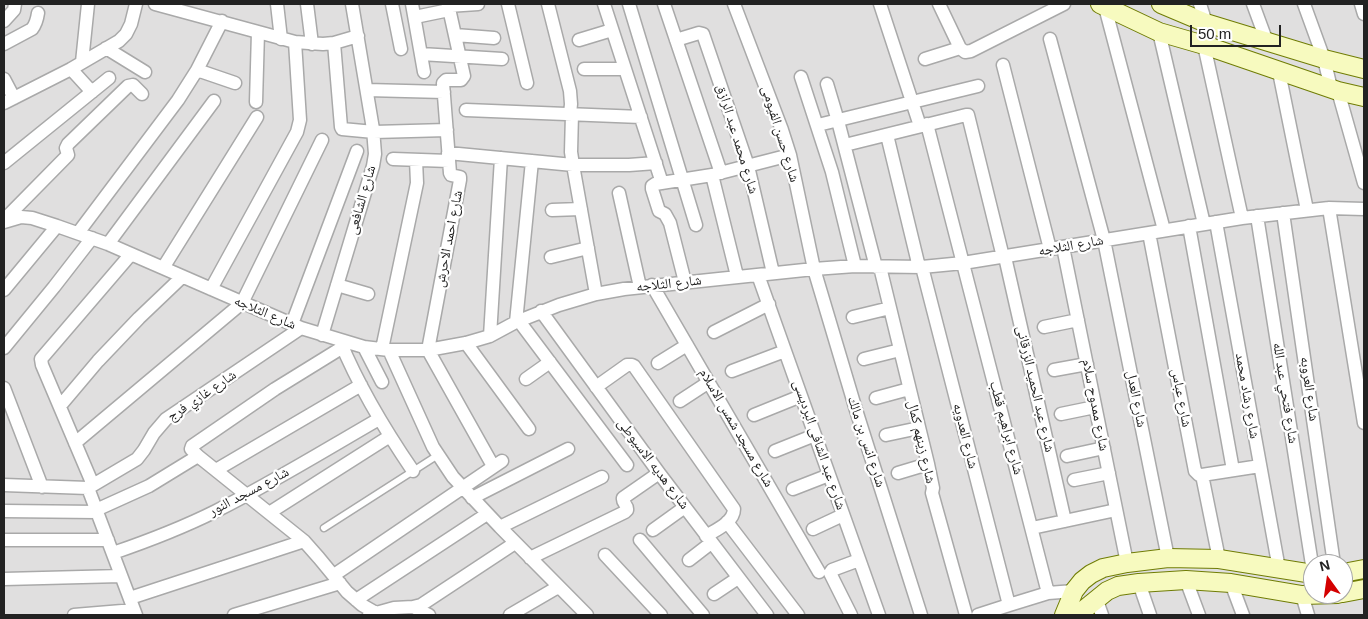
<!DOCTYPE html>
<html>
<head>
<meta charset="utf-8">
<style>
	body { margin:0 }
	#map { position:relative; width:1368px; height:619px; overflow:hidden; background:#f2efe9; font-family:Helvetica,sans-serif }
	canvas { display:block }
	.frame { position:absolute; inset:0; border:5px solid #222; pointer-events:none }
	.north { position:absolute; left:1303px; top:554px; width:50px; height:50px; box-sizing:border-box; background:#fff; border:1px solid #a7a7a7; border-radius:50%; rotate:346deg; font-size:14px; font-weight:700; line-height:20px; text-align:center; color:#222 }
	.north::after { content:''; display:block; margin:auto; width:18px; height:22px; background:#d40000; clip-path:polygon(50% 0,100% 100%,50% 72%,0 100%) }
	.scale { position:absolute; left:1190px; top:25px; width:91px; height:22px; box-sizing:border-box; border:2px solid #222; border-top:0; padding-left:6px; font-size:15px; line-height:18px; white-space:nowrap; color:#222; -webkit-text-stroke:4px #fff; paint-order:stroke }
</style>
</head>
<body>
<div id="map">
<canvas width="1368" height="619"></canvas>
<div class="frame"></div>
<div class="north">N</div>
<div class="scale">50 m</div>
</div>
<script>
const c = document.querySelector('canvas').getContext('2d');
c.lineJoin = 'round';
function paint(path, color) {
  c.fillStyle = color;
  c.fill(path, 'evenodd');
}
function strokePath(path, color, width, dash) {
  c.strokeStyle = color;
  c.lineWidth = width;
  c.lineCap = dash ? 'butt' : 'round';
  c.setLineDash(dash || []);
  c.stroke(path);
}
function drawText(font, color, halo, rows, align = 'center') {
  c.font = font + ' Helvetica,"Noto Naskh Arabic",sans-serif';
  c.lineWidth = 4.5;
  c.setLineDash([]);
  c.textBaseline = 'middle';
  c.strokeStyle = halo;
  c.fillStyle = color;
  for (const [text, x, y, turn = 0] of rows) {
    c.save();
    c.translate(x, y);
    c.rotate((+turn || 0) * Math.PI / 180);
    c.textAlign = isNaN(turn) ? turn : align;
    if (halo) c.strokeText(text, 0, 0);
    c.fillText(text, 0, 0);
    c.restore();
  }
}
paint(new Path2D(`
	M4,4H1364V615H4ZM1313,564H1343V594H1313Z`), '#e0dfdf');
const lane = new Path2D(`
	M324,528L438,455`);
const street = new Path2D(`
	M155,4L295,42L323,44L334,43L358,36
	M277,4L281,39
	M307,4L312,44
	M392,4L401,49
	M412,4L424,72
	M448,4L464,76L461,80H446L443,83L450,173L451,175L460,177V180L428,350L493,466
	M508,4L527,83
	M548,4L570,91L571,104L570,114
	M604,4L662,183
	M629,4L696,225
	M664,4L721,173
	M734,4L782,130L790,155L814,269L856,410L921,615
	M880,4L920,126
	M939,4L960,48
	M1200,4L1206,23L1211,48
	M1253,4L1267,42
	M1304,4L1324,59L1331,88
	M1361,4L1364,14
	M448,6L478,4
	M1105,7L1164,230
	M415,17L449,10
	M4,21L14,10L15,4
	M1159,32L1204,224
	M455,35L494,38
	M1050,39L1104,240L1168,558
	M579,40L612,30
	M676,40L699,33L703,34L748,166L773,273
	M334,43L341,127L342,129L374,132L447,130
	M4,44L32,29C36,24 37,20 38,13
	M1204,45L1242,218
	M106,48L145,72
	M960,48L965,52L971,51L1064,4
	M421,54L502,59
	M925,59L960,48
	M82,62L88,4
	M1003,65L1050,249
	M71,69L92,92
	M584,69H625
	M197,70L235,83
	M1279,72L1307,210
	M801,77L832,172L855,266
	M4,79L14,98
	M827,84L838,121L876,267
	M367,90L444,92
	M1338,91L1364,183
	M256,102L258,32
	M4,103L71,69L119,41L126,34L131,24L136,4
	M466,110L641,117
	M572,114L571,152L573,165L596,294
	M927,124L1048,593
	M818,125L978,86
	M887,135L919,267
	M845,145L966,115H968L1003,257
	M448,153L573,165H629L656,163
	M393,159L449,161
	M4,163L109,78
	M712,175L737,276
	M619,193L640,287
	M1329,208L1364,423
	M552,210L581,209
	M1283,213L1334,564
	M1257,216L1313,571
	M4,220L68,155L66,148L68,144L128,86L133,85L142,94
	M4,222L21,217L32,218L57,226L108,244L301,328L364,347L389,350H428L466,343L490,336L516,322L559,305L596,294L624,289L814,269L855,266L922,267L963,263L1242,218L1329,208L1364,209
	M1216,222L1279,569
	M1189,226L1233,470
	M78,233L178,100L197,70L222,21
	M1149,233L1195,471L1199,475H1202L1219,559
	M108,244L214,101
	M1063,247L1127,563
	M551,257L588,248
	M1005,257L1065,521
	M880,267L928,464L933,488L932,493L966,615
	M922,267L1009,605
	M163,268L257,117
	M758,275L879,615
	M685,282L670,223L665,214L659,211L652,189V186L655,184L712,175L790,155
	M337,285L368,294
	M652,285L819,572
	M211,289L297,132L300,120L295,42
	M4,290L57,226
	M541,311L659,473L767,615
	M853,317L890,308
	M519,321L627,465
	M516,322L532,161
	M292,324L357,151
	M1044,327L1078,320
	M714,332L769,304
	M322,335L373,166L375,154L373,129L352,4
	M490,336L501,158
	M340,341C359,387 385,430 413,471
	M466,343L529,429
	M343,347L275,389L192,446L191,449L198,456L304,541L319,558L347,592L362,605L376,613
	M364,347L382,382
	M4,348L54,287L92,238
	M382,349L417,183L416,160
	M389,350L433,447L453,477L500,527L587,615
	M864,359L900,350
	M658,363L687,345
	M1054,370L1087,364
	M732,371L785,351
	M526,379L550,362
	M596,387L627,365H632L634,366L734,509C734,522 716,530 706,536
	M4,388L42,487
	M876,398L909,389
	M680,401L709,382
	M60,406L98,361L139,318L182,277
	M1061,414L1095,407
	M754,415L801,396
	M886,435L919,428
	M75,443L242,303L322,140
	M775,451L815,435
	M1067,456L1104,448
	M216,470L361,385
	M898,473L928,464
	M1202,475L1260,466
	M1074,480L1109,473
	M4,485L88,488
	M93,485L42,365L41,359L131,254
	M88,488L137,459L144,450L154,433L166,419L301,328
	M88,488L136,615
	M793,489L829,475
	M472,498L568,449
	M96,510L149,486L198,456
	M4,511L97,512
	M269,513L390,436
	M727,522L798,615
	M500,527L602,477
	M1032,528L1116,510
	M813,529L843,515
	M653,530L685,507
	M4,540H108
	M640,540L703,615
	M113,553C148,541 182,528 216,511C272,483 325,450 379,419
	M605,555L661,615
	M530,558L625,512L627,510C628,505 622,503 623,498L659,473
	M689,560L711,543
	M334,575L502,461
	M4,579L121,576
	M1186,580L1199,615
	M1139,583L1150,615
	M1231,583L1243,615
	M714,594L738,578
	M1302,595L1308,615
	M130,598L304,541
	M1096,598L1102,615
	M356,600L487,514
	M413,607L429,615
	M74,615L134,610
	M234,615L340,583
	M369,615L394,608L413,607L421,605L515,543
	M510,615L558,587
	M851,615L830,573L832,570L859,560
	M978,615L1009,605L1048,593L1074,591`);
const secondary = new Path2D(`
	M1100,4L1159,32L1204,45L1338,91L1364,97
	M1161,4L1206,23L1324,59L1364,69
	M1343,573L1364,569
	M1343,593L1364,589
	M1064,615L1074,591L1082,581L1091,574L1103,568L1127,563L1168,558L1219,559L1313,574
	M1081,615L1086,608L1107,591L1118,586L1139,583L1186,580L1231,583L1302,595L1338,594`);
strokePath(lane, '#a9a9a9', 9);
strokePath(street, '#a9a9a9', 15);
strokePath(secondary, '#707d05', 20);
strokePath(lane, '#fff', 6);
strokePath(street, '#fff', 12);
strokePath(secondary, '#f7fabf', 18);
drawText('14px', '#222', '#fff', [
	["شارع حسن الفيومى",780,134,73],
	["شارع محمد عبد الرازق",737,139,73],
	["شارع الشافعى",362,200,-74],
	["شارع احمد الاحرش",449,239,-79],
	["شارع الثلاجه",1071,246,-10],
	["شارع الثلاجه",669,284,-6],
	["شارع الثلاجه",265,313,23],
	["شارع عبد الحميد الزرقانى",1035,389,77],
	["شارع العروبه",1309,389,82],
	["شارع فتحي عبد الله",1285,393,81],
	["شارع غازي فرج",202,396,-34],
	["شارع رشاد محمد",1247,396,80],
	["شارع عباس",1181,398,79],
	["شارع العدل",1136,399,79],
	["شارع ممدوح سلام",1095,405,79],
	["شارع مسجد شمس الاسلام",736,428,60],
	["شارع ابراهيم قطب",1006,428,75],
	["شارع العدويه",965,436,76],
	["شارع انس بن مالك",866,442,72],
	["شارع زينهم كمال",921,442,77],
	["شارع عبد الشافى البرديسى",819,445,71],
	["شارع هديه الاسيوطى",653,464,53],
	["شارع مسجد النور",249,492,-28]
]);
</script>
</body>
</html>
